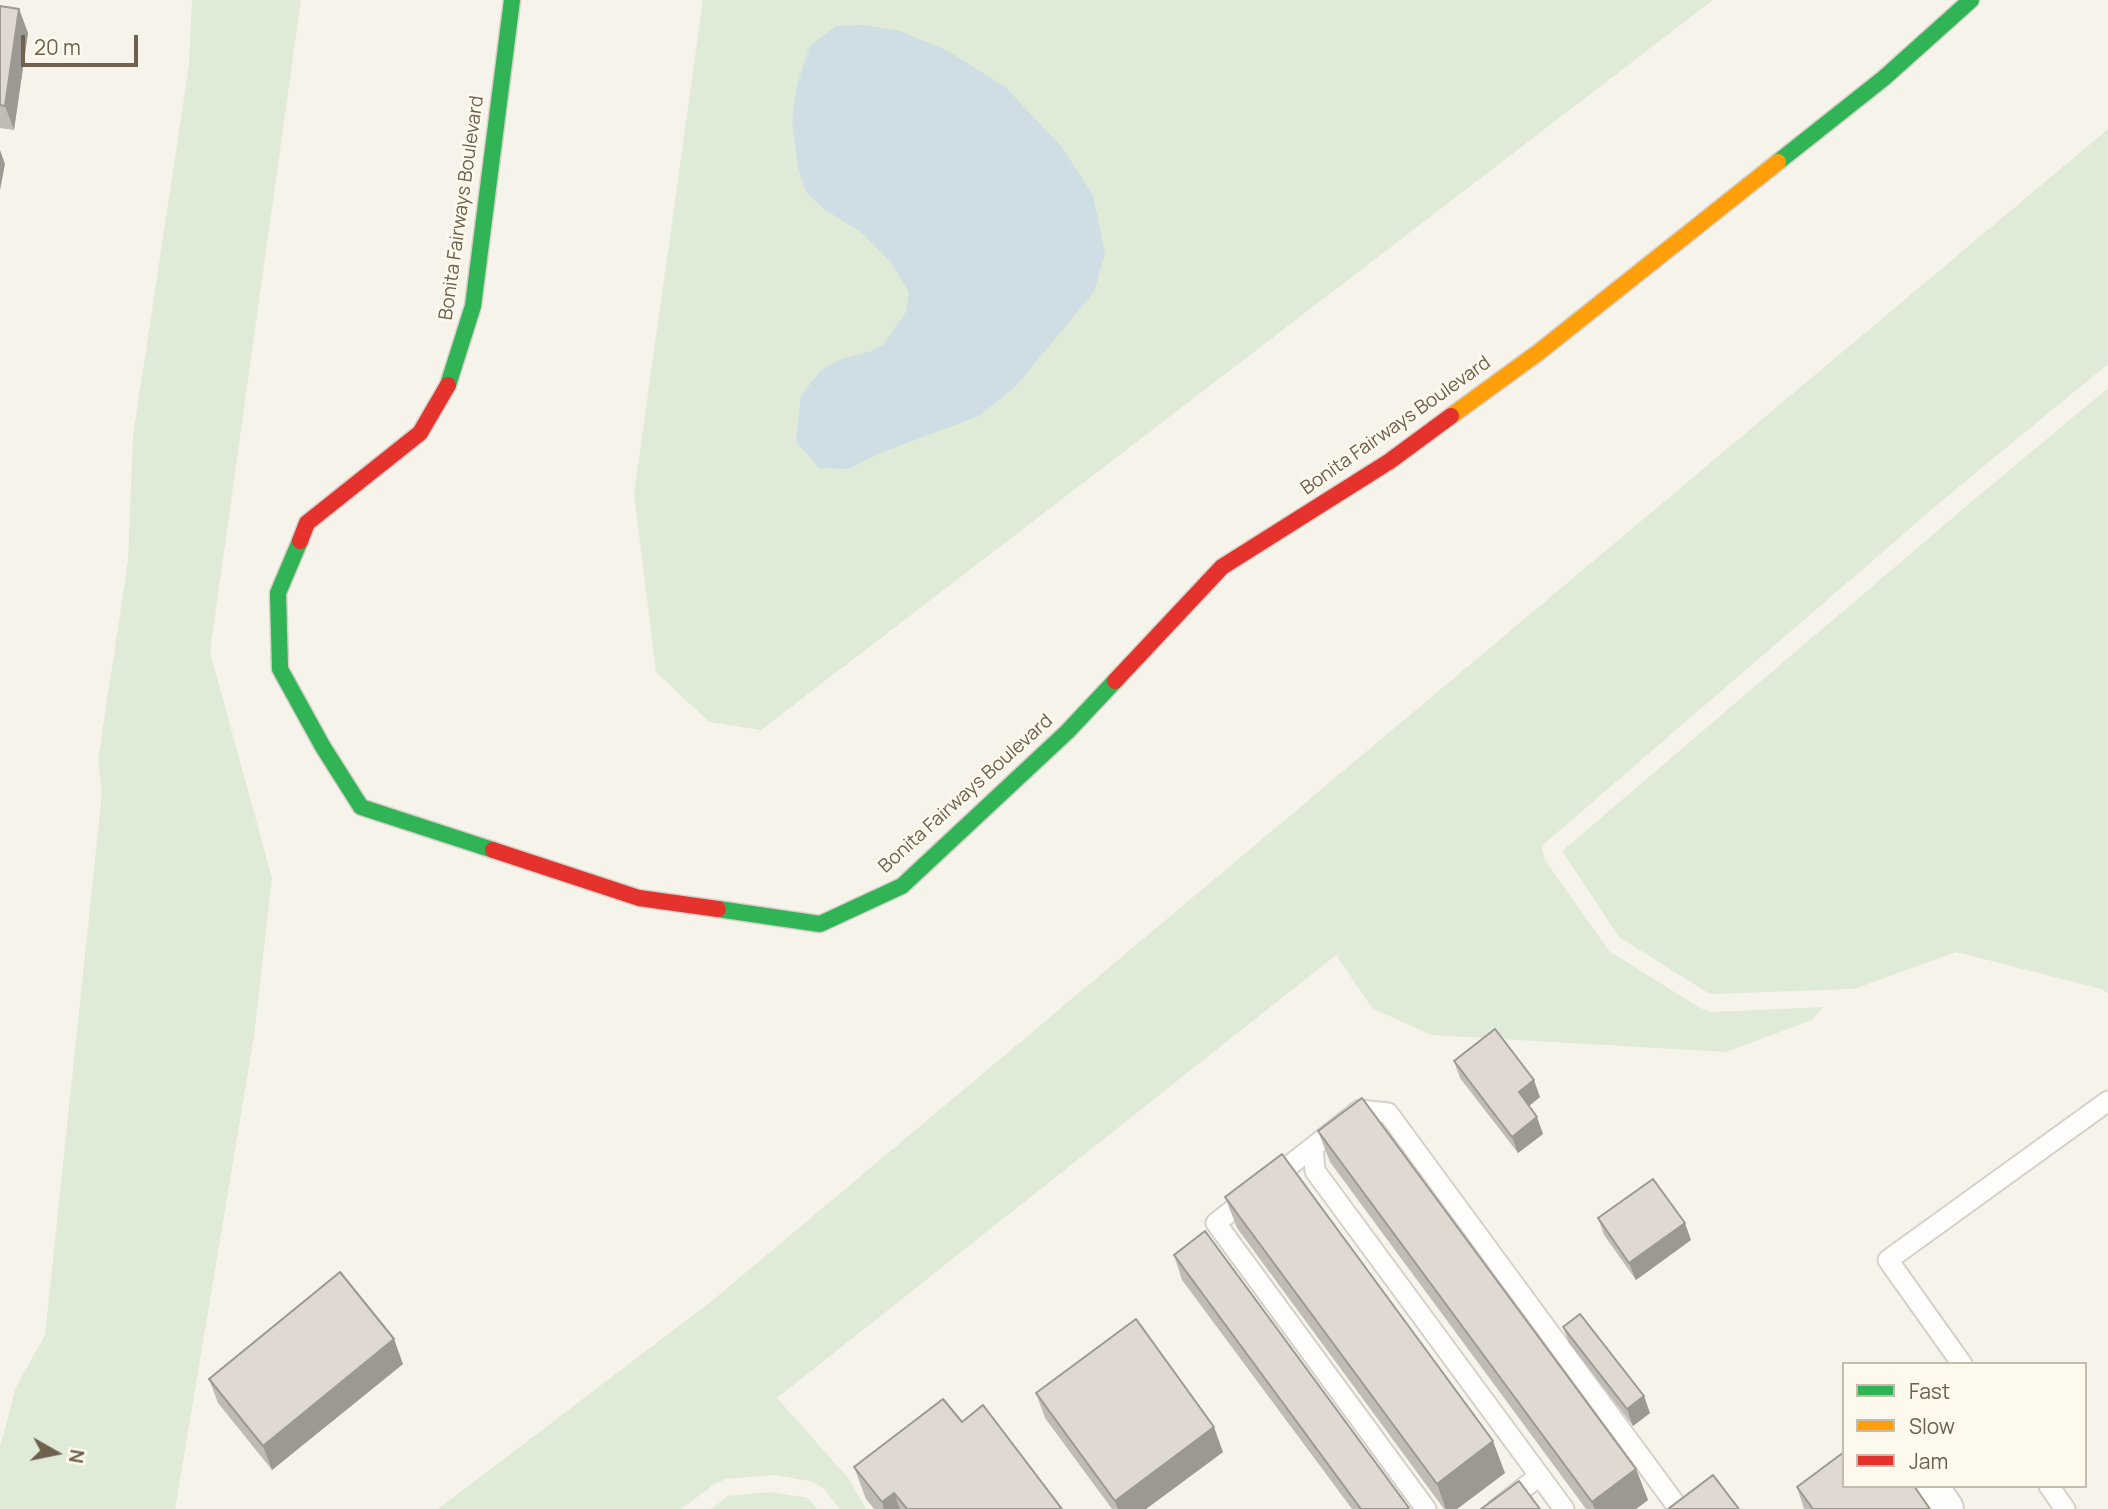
<!DOCTYPE html>
<html>
<head>
<meta charset="utf-8">
<style>
	body { margin:0 }
	#map { position:relative; width:2108px; height:1509px; overflow:hidden; background:#f6f3eb; font-family:Manrope,sans-serif }
	canvas { display:block }
	.legend { position:absolute; left:1842px; top:1362px; width:245px; height:126px; box-sizing:border-box; background:#fdf9ec; border:2px solid #c5bcad; margin:0; padding:9px 12px; list-style:none; font-size:21px; color:#70604e }
	.legend li { display:flex; align-items:center; gap:14px; height:35px }
	.legend b { width:35px; border:2px solid #c5bcad }
	.north { position:absolute; left:21px; top:1418px; width:70px; height:70px; -webkit-text-stroke:5px #fdf9ec; paint-order:stroke; rotate:99deg; font-size:19px; font-weight:700; line-height:28px; text-align:center; color:#70604e }
	.north::after { content:''; display:block; margin:auto; width:24px; height:32px; background:#70604e; clip-path:polygon(50% 0,100% 100%,50% 72%,0 100%) }
	.scale { position:absolute; left:21px; top:35px; width:117px; height:32px; box-sizing:border-box; border:4px solid #70604e; border-top:0; padding-left:9px; font-size:21px; line-height:24px; white-space:nowrap; color:#70604e; -webkit-text-stroke:5px #fdf9ec; paint-order:stroke }
</style>
</head>
<body>
<div id="map">
<canvas width="2108" height="1509"></canvas>
<ul class="legend">
<li><b style="height:9px;background:#30b455"></b>Fast</li>
<li><b style="height:9px;background:#ff9f0a"></b>Slow</li>
<li><b style="height:9px;background:#e5322d"></b>Jam</li>
</ul>
<div class="north">N</div>
<div class="scale">20 m</div>
</div>
<script>
const c = document.querySelector('canvas').getContext('2d');
c.lineJoin = 'round';
function paint(path, color) {
  c.fillStyle = color;
  c.fill(path, 'evenodd');
}
function strokePath(path, color, width, dash) {
  c.strokeStyle = color;
  c.lineWidth = width;
  c.lineCap = dash ? 'butt' : 'round';
  c.setLineDash(dash || []);
  c.stroke(path);
}
function drawText(font, color, halo, rows, align = 'center') {
  c.font = font + ' Manrope,sans-serif';
  c.lineWidth = 5;
  c.setLineDash([]);
  c.textBaseline = 'middle';
  c.strokeStyle = halo;
  c.fillStyle = color;
  for (const [text, x, y, turn = 0] of rows) {
    c.save();
    c.translate(x, y);
    c.rotate((+turn || 0) * Math.PI / 180);
    c.textAlign = isNaN(turn) ? turn : align;
    if (halo) c.strokeText(text, 0, 0);
    c.fillText(text, 0, 0);
    c.restore();
  }
}
paint(new Path2D(`
	M192,0H301L210,652L272,878L254,1036L175,1509H0V1447L16,1387L45,1335L102,793L98,760L128,561L133,436L189,65Z
	M703,0H1713L761,730L709,722L656,672L634,494Z
	M2108,129V364L1950,494L1545,843L1542,848L1545,860L1609,951L1700,1008L1712,1012L1824,1007L1812,1020L1726,1052L1431,1035L1372,1008L1336,955L777,1398L849,1479L866,1509H840L823,1488L811,1481L773,1475L726,1479L716,1483L681,1509H438L713,1300Z
	M2108,388V994L2102,989L1956,952L1854,989L1710,994L1619,937L1562,851L1964,508Z
	M770,1492L808,1498L817,1509H711L728,1496Z`), '#dfebd7');
paint(new Path2D(`
	M863,25L900,31L948,51L1005,87L1061,146L1093,195L1105,254L1094,292L1015,387L979,416L880,453L848,469L819,468L796,441L801,396L820,371L841,359L869,352L884,344L906,312L909,292L891,262L862,233L824,209L806,192L798,167L792,122L797,85L810,46L836,26Z`), '#cedee4');
const lane = new Path2D(`
	M1313,1147L1216,1223L1426,1509
	M1962,1364L1888,1260L2108,1101
	M2049,1486L2065,1509
	M1497,1509L1539,1476
	M1564,1509L1315,1171L1313,1147L1360,1110L1388,1113L1679,1509`);
const street = new Path2D(`
	M1928,1486L1944,1509`);
const fast = new Path2D(`
	M1778,162L1884,78L1971,0
	M448,385L473,306L512,0
	M300,541L278,593L280,669L323,747L361,807L493,850
	M718,909L820,924L902,886L1067,732L1115,681`);
const slow = new Path2D(`
	M1451,416L1539,352L1778,162`);
const jam = new Path2D(`
	M300,541L307,523L420,433L448,385
	M1115,681L1222,567L1390,461L1451,416
	M493,850L639,898L718,909`);
strokePath(lane, '#d5d0c9', 23);
strokePath(street, '#d5d0c9', 42);
strokePath(fast, '#d5d0c9', 19);
strokePath(slow, '#d5d0c9', 19);
strokePath(jam, '#d5d0c9', 19);
strokePath(lane, '#fefdfc', 19);
strokePath(street, '#fefdfc', 38);
strokePath(fast, '#30b455', 16);
strokePath(slow, '#ff9f0a', 16);
strokePath(jam, '#e5322d', 16);
paint(new Path2D(`
	M0,6L19,9L28,33L14,130L0,128Z
	M1454,1061L1540,1097L1529,1106L1543,1134L1518,1153L1460,1078Z
	M1318,1131L1636,1469L1648,1500L1636,1509H1586L1330,1162Z
	M1225,1197L1505,1473L1457,1509H1444L1237,1228Z
	M1598,1218L1691,1240L1636,1280L1604,1235Z
	M1174,1255L1409,1508V1509H1352L1182,1280Z
	M1563,1327L1650,1413L1633,1426L1569,1343Z
	M403,1364L272,1470L218,1403L209,1379Z
	M1036,1393L1223,1452L1146,1509H1112L1045,1418Z
	M962,1422L1062,1509H874L866,1499L854,1467Z
	M1797,1487L1930,1509H1804Z`), '#c0bbb4');
paint(new Path2D(`
	M19,9L28,33L14,130L5,106Z
	M0,150L5,164L0,190Z
	M1534,1080L1540,1097L1525,1109L1519,1092Z
	M1537,1117L1543,1134L1518,1153L1512,1137Z
	M1685,1223L1691,1240L1636,1280L1629,1263Z
	M394,1339L403,1364L272,1470L263,1446Z
	M1644,1396L1650,1413L1633,1426L1627,1409Z
	M1214,1427L1223,1452L1146,1509H1118L1115,1501Z
	M1493,1441L1505,1473L1457,1509H1446L1437,1484Z
	M1636,1469L1648,1500L1636,1509H1595L1592,1502Z
	M894,1493L900,1509H884L882,1502Z`), '#9c9892');
const building = new Path2D(`
	M0,6L19,9L5,106L0,105Z
	M1495,1029L1534,1080L1519,1092L1537,1117L1512,1137L1454,1061Z
	M1362,1098L1636,1469L1592,1502L1318,1131Z
	M1282,1154L1493,1441L1437,1484L1225,1197Z
	M1653,1179L1685,1223L1629,1263L1598,1218Z
	M1205,1231L1409,1508L1407,1509H1361L1174,1255Z
	M340,1272L394,1339L263,1446L209,1379Z
	M1580,1314L1644,1396L1627,1409L1563,1327Z
	M1136,1319L1214,1427L1115,1501L1036,1393Z
	M943,1399L962,1422L983,1405L1062,1509H907L894,1493L882,1502L854,1467Z
	M1844,1452V1486H1914L1930,1509H1813L1797,1487Z
	M1713,1475L1739,1509H1668Z
	M1519,1481L1540,1509H1481Z`);
paint(building, '#dfd9d1');
strokePath(building, '#9c9892', 2);
drawText('19px', '#70604e', '#fdf9ec', [
	["Bonita Fairways Boulevard",462,208,-82],
	["Bonita Fairways Boulevard",1396,426,-35],
	["Bonita Fairways Boulevard",966,794,-42]
]);
</script>
</body>
</html>
